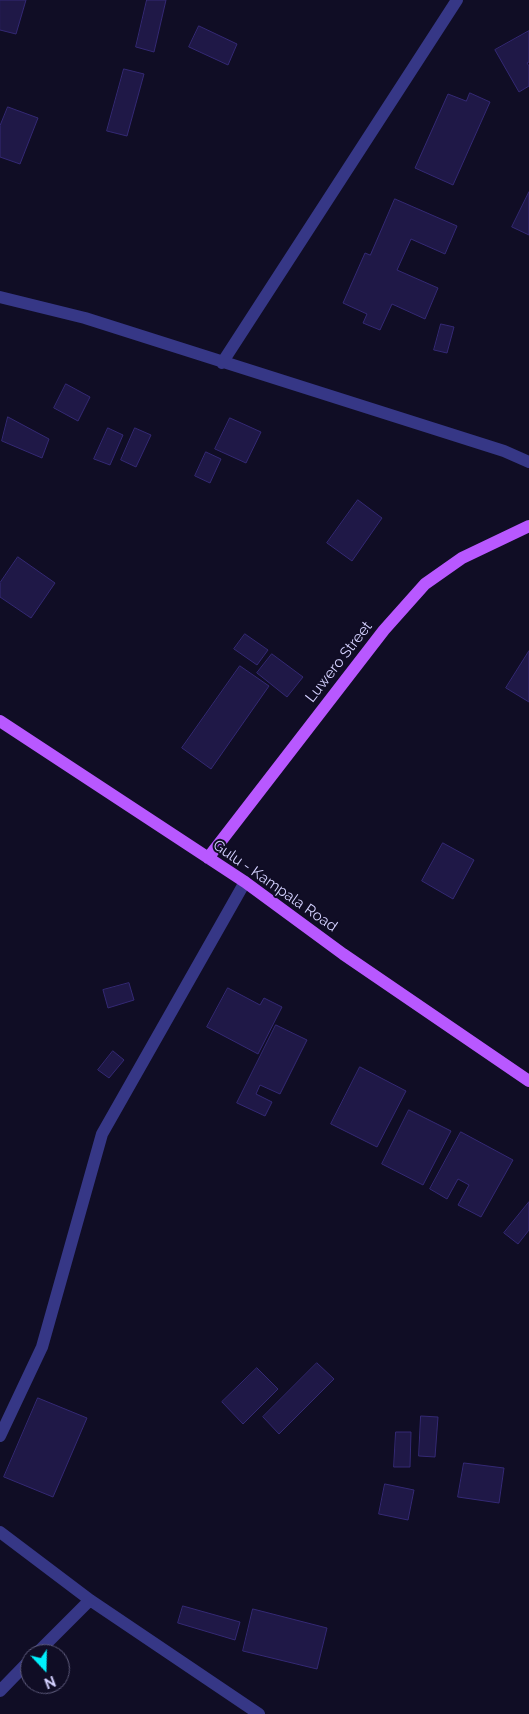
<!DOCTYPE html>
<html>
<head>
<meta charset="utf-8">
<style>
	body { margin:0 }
	#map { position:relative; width:529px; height:1714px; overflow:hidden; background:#100d25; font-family:Raleway,sans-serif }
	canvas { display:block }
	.north { position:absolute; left:20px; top:1644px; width:50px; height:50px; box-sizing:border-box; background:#100d25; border:1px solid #5e5b7c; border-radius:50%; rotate:159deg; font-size:14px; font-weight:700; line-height:20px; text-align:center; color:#d4d1ff }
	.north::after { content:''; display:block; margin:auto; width:18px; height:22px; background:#00f0fc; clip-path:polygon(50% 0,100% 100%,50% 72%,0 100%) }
</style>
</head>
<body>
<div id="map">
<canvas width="529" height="1714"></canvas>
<div class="north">N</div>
</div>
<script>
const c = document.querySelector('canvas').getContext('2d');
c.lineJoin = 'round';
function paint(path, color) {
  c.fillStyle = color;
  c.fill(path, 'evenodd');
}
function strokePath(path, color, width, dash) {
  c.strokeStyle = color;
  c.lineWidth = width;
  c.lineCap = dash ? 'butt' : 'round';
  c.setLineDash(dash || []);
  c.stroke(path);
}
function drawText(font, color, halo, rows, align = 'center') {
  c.font = font + ' Raleway,sans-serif';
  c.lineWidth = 4;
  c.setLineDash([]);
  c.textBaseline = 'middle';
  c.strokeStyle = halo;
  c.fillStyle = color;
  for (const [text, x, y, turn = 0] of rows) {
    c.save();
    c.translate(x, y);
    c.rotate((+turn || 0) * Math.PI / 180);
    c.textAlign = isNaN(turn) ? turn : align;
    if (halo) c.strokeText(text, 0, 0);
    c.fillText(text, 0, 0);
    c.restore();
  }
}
const building = new Path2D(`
	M0,0H26L16,34L0,30Z
	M147,0H166L154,52L136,47Z
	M199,26L237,44L228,65L189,47Z
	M529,31V62L527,63L529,66V86L519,92L495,50Z
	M124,69L144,74L127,136L107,131Z
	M470,93L490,102L453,185L415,168L448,94L466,101Z
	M8,107L38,118L20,164L0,157V126Z
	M529,192V235L512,227Z
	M395,199L457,226L445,254L411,239L397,270L438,288L425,319L392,304L380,330L363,323L367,314L343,303L365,253L370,255Z
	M441,324L454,327L447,353L434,350Z
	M66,384L90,397L78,421L54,408Z
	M8,417L49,439L42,458L2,441Z
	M230,418L261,432L246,463L215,449Z
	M108,428L123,435L110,465L94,459Z
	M135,428L151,435L136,467L121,460Z
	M206,452L221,459L210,483L195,476Z
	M358,500L382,518L352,561L327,543Z
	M18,557L55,583L31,618L0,597V583Z
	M245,634L268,650L257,665L234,649Z
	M529,651V702L506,688Z
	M272,654L303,677L287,697L257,673Z
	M240,666L269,686L211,769L182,748Z
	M443,843L474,860L453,899L422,881Z
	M129,983L134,1000L108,1008L103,990Z
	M228,988L260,1005L264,998L282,1007L258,1054L207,1027Z
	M276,1025L307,1040L280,1094L260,1085L256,1094L272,1102L265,1116L237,1103Z
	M113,1051L124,1060L109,1078L98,1070Z
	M360,1067L406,1091L377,1147L331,1124Z
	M409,1110L451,1131L423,1185L382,1164Z
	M461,1132L513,1160L481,1217L458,1205L469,1185L458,1179L447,1199L430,1189Z
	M529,1202V1230L518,1244L504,1233Z
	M317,1363L334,1379L279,1434L263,1417Z
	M257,1368L278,1389L243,1424L222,1402Z
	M38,1398L87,1418L53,1497L4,1477Z
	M421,1416L438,1417L435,1457L419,1456Z
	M396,1432H411L410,1467H394Z
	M464,1463L504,1468L499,1503L458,1497Z
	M385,1484L414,1490L408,1520L379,1514Z
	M183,1606L240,1622L235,1640L178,1623Z
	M253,1609L327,1628L317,1669L243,1651Z`);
paint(building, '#1f1847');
strokePath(building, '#342974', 1);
strokePath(new Path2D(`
	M0,297L85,318L504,451L529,462
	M222,363L457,0
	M0,1436L42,1347L102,1134L245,882
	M0,1532L90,1600L259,1714
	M36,1654L90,1600
	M0,1691L30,1660`), '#363786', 12);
strokePath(new Path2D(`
	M0,721L245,882L343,954L529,1081
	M208,858L384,630L425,584L462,558L529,526`), '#b858ff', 12);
drawText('15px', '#d4d1ff', '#100d25', [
	["Luwero Street",339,662,-52],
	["Gulu - Kampala Road",275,886,35]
]);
</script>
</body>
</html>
